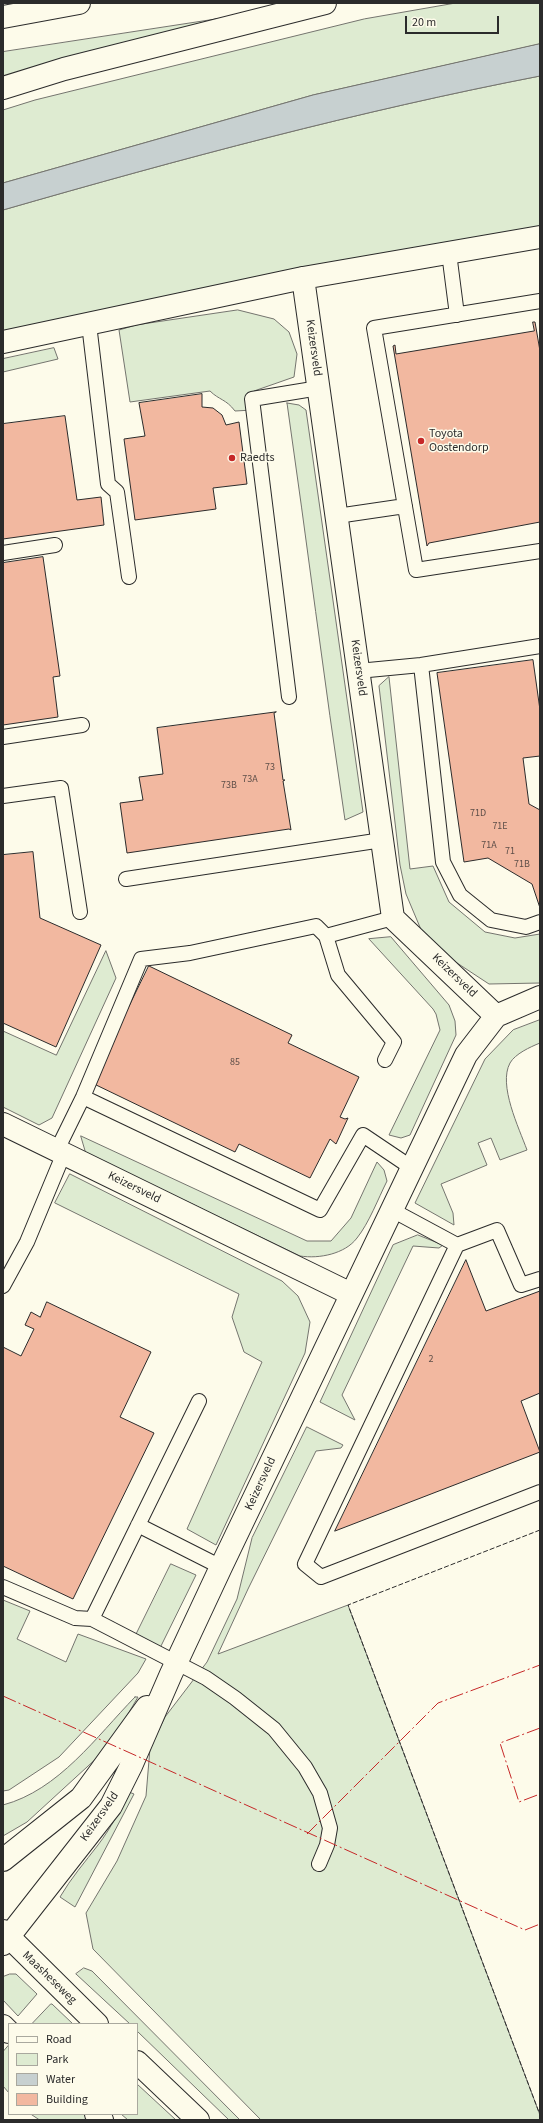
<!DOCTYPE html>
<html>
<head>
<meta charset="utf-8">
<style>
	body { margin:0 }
	#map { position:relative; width:543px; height:2123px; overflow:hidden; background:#fdfbea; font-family:"Source Sans 3",sans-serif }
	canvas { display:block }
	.frame { position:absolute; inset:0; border:4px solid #2b2b2b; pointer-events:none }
	.legend { position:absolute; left:8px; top:2023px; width:130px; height:92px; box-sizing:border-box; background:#fdfbea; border:1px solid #a9a89e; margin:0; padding:5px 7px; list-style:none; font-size:12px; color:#2b2b2b }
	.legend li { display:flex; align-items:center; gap:8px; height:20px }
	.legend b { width:20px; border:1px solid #a9a89e }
	.scale { position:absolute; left:405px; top:16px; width:94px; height:18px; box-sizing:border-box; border:2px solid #2b2b2b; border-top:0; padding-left:5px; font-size:12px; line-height:14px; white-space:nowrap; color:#2b2b2b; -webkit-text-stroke:3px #fdfbea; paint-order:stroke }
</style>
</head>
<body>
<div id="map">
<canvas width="543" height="2123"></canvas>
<div class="frame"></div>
<ul class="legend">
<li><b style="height:5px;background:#fdfbea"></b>Road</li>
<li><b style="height:11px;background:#deebd1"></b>Park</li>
<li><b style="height:11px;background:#c7d0d0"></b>Water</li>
<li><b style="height:11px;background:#f2b8a0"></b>Building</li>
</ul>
<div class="scale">20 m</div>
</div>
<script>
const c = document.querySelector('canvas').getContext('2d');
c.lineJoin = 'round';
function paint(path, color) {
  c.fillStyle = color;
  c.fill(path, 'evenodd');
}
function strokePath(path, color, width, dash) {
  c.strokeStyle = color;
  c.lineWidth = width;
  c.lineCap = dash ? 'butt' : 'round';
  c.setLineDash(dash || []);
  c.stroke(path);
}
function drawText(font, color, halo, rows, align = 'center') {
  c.font = font + ' "Source Sans 3",sans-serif';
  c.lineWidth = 3;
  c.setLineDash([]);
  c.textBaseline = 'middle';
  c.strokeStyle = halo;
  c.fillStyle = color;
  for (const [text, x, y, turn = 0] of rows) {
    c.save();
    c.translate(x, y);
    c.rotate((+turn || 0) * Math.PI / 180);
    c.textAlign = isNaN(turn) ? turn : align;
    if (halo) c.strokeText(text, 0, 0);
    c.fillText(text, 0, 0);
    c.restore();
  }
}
const green = new Path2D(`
	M456,3H540V44L313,95L3,183V110L35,100L364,19Z
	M216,19L3,77V52Z
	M540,76V230L3,334V210C180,159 359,111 540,76Z
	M238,310L274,319L289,332L297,354L294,377L254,391L253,410L235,411C226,399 219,400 210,391L130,402L119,330L136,325Z
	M54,348L58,359L3,372V359Z
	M287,403L299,405L306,410L363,812L345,820C324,681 307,542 287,403Z
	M389,677L410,869L433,866L449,902L485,932L515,938L540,934V983L489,984L454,961L422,932L406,894L400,865L379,686Z
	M391,937L449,1005L455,1021L456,1035L410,1135L401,1138L389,1135L440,1030L436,1014L433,1009L369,939Z
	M106,951L116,978L52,1118L39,1125L3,1107V1031L56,1055Z
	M540,1020V1043C530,1047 515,1054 510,1063C498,1085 519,1128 527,1150L500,1160L491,1138L478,1143L487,1165L441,1184L453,1213L454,1225L415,1203L485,1059L513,1030Z
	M81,1136L307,1241H331L351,1218L377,1162L384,1170L387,1181C378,1199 369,1223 357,1238C345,1254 319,1259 300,1256L86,1153Z
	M70,1174L282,1281L298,1296L310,1322L305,1353L216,1545L187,1529L262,1362L244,1352L232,1317L239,1294L55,1203Z
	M418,1235L443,1245L439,1248L413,1246L342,1395L355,1420L320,1402L393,1245Z
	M307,1427L343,1445L341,1448L316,1451L248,1589L218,1654L348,1605L540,2115V2120H261L93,1949L86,1913L117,1861L146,1796L150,1748L165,1717L207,1662L237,1599L252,1538Z
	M171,1564L196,1575L160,1648L136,1635Z
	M3,1600L30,1611L17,1639L66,1662L78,1634L146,1659L138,1673L59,1757L9,1790L3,1791Z
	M135,1697H138L118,1731L99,1756L27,1822L3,1836V1805C59,1790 96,1737 135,1697Z
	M129,1792L134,1794L75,1907L60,1897C71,1878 85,1862 98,1845C111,1828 120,1810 129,1792Z
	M84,1968L92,1971L240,2120H229L137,2031V2024H130L76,1974Z
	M10,1974H16L37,1994L18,2016L3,2000V1977Z
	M51,2004H52L73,2024H32Z
	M9,2045V2093L3,2086V2052Z
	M137,2084L176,2120H128L121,2114H137Z
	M31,2114H83L90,2120H40Z`);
paint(green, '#deebd1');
strokePath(green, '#74746e', 1);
const water = new Path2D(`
	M540,44V76C359,111 180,159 3,210V183L313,95Z`);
paint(water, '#c7d0d0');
strokePath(water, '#74746e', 1);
const building = new Path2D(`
	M533,322H535L540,351V522L429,543L427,546L393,346L395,345L396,354L534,331Z
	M202,394V407L213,408L222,415L226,425L239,422L247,484L213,488L216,509L135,520L124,439L145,436L139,403Z
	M65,416L77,500L101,497L104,525L3,539V424Z
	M43,557L60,676L53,677L58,717L3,725V563Z
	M533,660L540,710V756L523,758L529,804L540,810V908L532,884L488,858L464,862L437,673Z
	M276,712L274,713L283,780H285L283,781L291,830L289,829L127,853L120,803L143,800L139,777L163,774L157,728Z
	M33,852L40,918L101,945L56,1047L3,1023V855Z
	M149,966L292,1035L288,1043L359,1077L340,1117L345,1119L348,1118L336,1144L330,1139L310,1178L239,1144L235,1152L92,1083Z
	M466,1260L486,1311L540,1291V1393L521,1401L540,1452L335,1531Z
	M47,1302L151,1352L120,1417L154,1433L73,1599L3,1566V1347L21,1356L34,1329L25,1325L31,1312L40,1317Z`);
paint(building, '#f2b8a0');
strokePath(building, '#2b2b2b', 1);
const lane = new Path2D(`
	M449,253L457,315
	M540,301L374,328L416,570L540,551
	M89,324L108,484L117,492L129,577
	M337,516L405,506
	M3,553L55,545
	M421,665L443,862L460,895L491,920L526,927L540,922
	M358,671L421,665L540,646
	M289,697L252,399L319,388
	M3,737L82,725
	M3,796L61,788L80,912
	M126,879L382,840
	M385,1060L394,1042L338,975L326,936L393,918
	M83,1097L320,1210L363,1135L412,1168
	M57,1150L83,1097L141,959L190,953L316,926L326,936
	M392,1210L457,1245L497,1230L521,1285L540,1279
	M457,1245L305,1564L321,1577L540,1492
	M3,1286L27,1242L64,1153
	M138,1525L221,1567
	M3,1587L75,1618L92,1619L206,1678L235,1698L274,1729L305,1767L320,1793L330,1828L327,1845L319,1864
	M92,1619L199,1401`);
const street = new Path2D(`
	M303,278L393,918L496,1016
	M3,342L303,278L540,237
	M3,1124L351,1294
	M3,1860L81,1798L147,1707
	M3,1944L111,1806L131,1766L171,1674L221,1567L466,1055L496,1016L540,997`);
const secondary = new Path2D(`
	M3,1931L97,2024
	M3,2026L9,2032
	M137,2062L198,2120
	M96,2114L102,2120`);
const highway = new Path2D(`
	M3,17L79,3
	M3,88L64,69L325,3`);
strokePath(lane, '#2b2b2b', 16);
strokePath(street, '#2b2b2b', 24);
strokePath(secondary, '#2b2b2b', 24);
strokePath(highway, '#2b2b2b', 24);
strokePath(lane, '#fdfbea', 14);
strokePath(street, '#fdfbea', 22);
strokePath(secondary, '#fdfbea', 22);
strokePath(highway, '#fdfbea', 22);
strokePath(new Path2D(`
	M540,1530L348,1605L540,2115`), '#2b2b2b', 1, [5, 2]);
strokePath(new Path2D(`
	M3,1696L525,1930L540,1924
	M540,1728L500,1743L519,1802L540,1794
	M307,1834L438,1703L540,1665`), '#c62828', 1, [14, 3, 2, 3]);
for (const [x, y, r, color] of [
	[421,441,4,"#c62828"],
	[232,458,4,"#c62828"]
]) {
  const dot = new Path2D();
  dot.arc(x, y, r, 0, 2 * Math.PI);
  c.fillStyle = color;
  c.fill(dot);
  strokePath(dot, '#fdfbea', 1.5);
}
drawText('10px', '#5d4e48', null, [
	["73",270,768],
	["73A",250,780],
	["73B",229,786],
	["71D",478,814],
	["71E",500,827],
	["71A",489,846],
	["71",510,852],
	["71B",522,865],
	["85",235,1063],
	["2",431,1360]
]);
drawText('12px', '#2b2b2b', '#fdfbea', [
	["Keizersveld",313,348,82],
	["Keizersveld",358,668,82],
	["Keizersveld",454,976,44],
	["Keizersveld",134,1188,26],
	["Keizersveld",261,1484,-65],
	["Keizersveld",100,1817,-55],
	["Maasheseweg",49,1978,44]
]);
drawText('12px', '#2b2b2b', '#fdfbea', [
	["Toyota",429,434],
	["Oostendorp",429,448],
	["Raedts",240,458]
], 'left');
</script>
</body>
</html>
